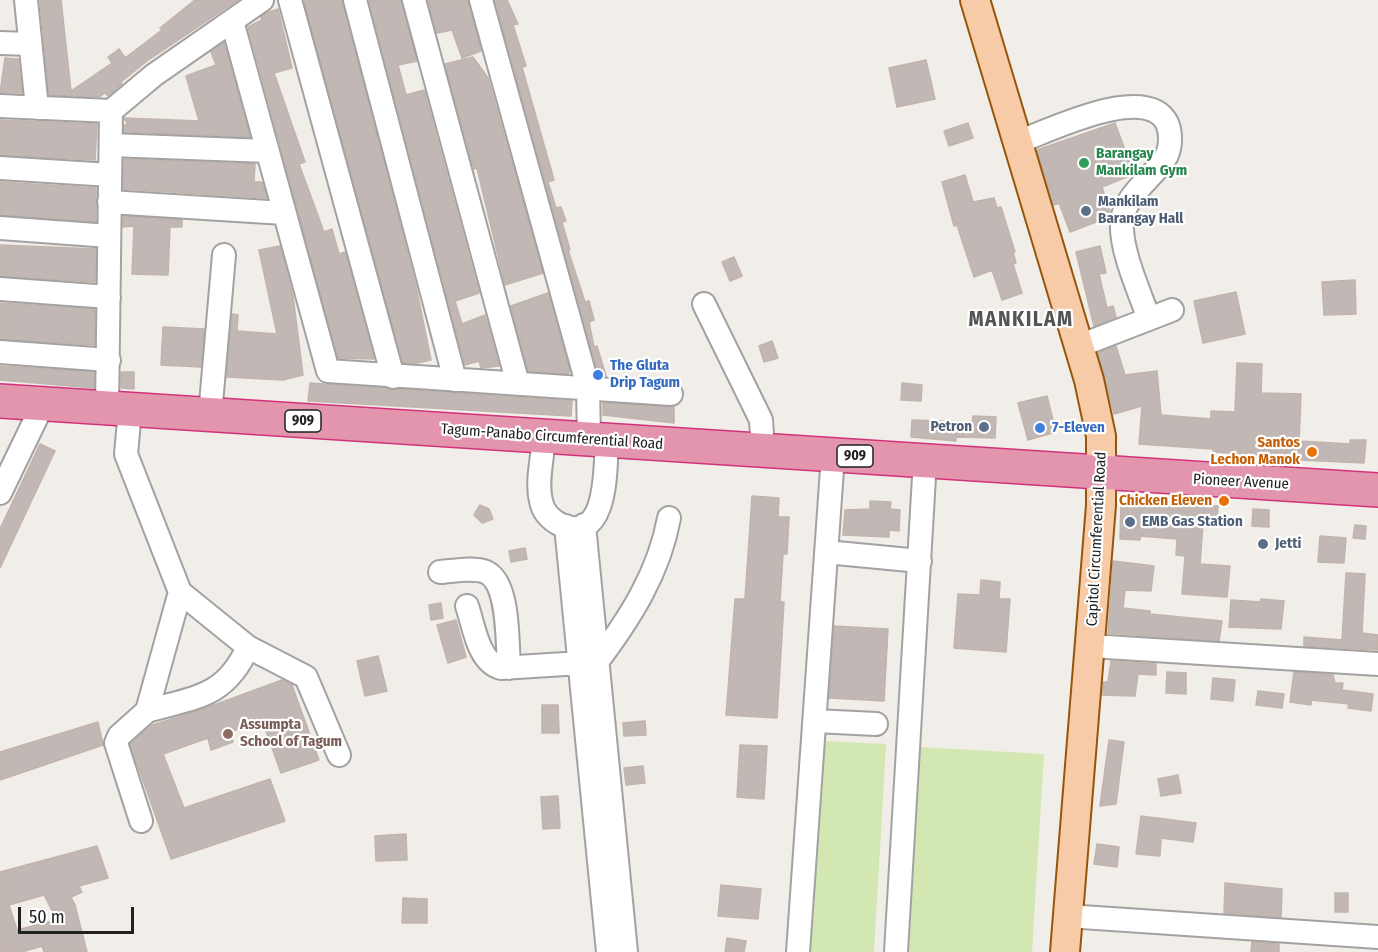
<!DOCTYPE html>
<html>
<head>
<meta charset="utf-8">
<style>
	body { margin:0 }
	#map { position:relative; width:1378px; height:952px; overflow:hidden; background:#f1ede8; font-family:"Fira Sans Condensed",sans-serif }
	canvas { display:block }
	.scale { position:absolute; left:18px; top:907px; width:116px; height:27px; box-sizing:border-box; border:3px solid #212121; border-top:0; padding-left:8px; font-size:18px; line-height:21px; white-space:nowrap; color:#212121; -webkit-text-stroke:4px #fff; paint-order:stroke }
</style>
</head>
<body>
<div id="map">
<canvas width="1378" height="952"></canvas>
<div class="scale">50 m</div>
</div>
<script>
const c = document.querySelector('canvas').getContext('2d');
c.lineJoin = 'round';
function paint(path, color) {
  c.fillStyle = color;
  c.fill(path, 'evenodd');
}
function strokePath(path, color, width, dash) {
  c.strokeStyle = color;
  c.lineWidth = width;
  c.lineCap = dash ? 'butt' : 'round';
  c.setLineDash(dash || []);
  c.stroke(path);
}
function drawText(font, color, halo, rows, align = 'center') {
  c.font = font + ' "Fira Sans Condensed",sans-serif';
  c.lineWidth = 4.5;
  c.setLineDash([]);
  c.textBaseline = 'middle';
  c.strokeStyle = halo;
  c.fillStyle = color;
  for (const [text, x, y, turn = 0] of rows) {
    c.save();
    c.translate(x, y);
    c.rotate((+turn || 0) * Math.PI / 180);
    c.textAlign = isNaN(turn) ? turn : align;
    if (halo) c.strokeText(text, 0, 0);
    c.fillText(text, 0, 0);
    c.restore();
  }
}
paint(new Path2D(`
	M823,741L886,744L874,952H809Z
	M919,747L1044,754L1032,952H907Z`), '#d3e7b2');
const building = new Path2D(`
	M40,0H61L71,91L112,63L108,57L119,49L125,58L162,30L160,28L195,0H238L147,61L121,82L122,84L108,96L105,93L99,97L49,95Z
	M342,0L416,286L431,360L417,363H403L304,1Z
	M369,0H401L417,61L398,65L406,95L424,90L479,293L455,301L462,324L485,315L499,366L481,368L479,361L465,365Z
	M428,0H468L481,51L462,58L452,30L437,33Z
	M495,0H507L518,24L513,25L526,66L522,67L554,180L548,182L556,208L561,207L566,221L562,222L570,250H568L585,302L589,301L594,320L589,322L594,347L597,346L606,376H599Z
	M278,9L292,68L274,73L305,162L299,164L324,232L332,229L339,254L345,252L374,359L338,358L248,27L262,20L261,17L269,12Z
	M224,43L250,137L124,132V125H128L124,118L199,121L186,76L216,65L211,52Z
	M473,57L488,78L543,273L505,285L477,168L474,169L445,64Z
	M5,58L18,59L22,93H0Z
	M926,60L935,99L897,107L889,68Z
	M0,120L97,124L95,160L0,155Z
	M968,123L973,138L949,146L944,131Z
	M1115,123L1134,174L1102,187L1110,211L1109,217L1070,232L1059,203L1054,205L1037,150Z
	M124,159L255,164L254,182H262L267,198L123,189Z
	M965,175L973,202L994,198L997,208L1001,207L1015,252H1013L1016,263L1013,264L1022,293L1002,300L992,270L974,277L957,225L954,226L942,182Z
	M0,182L96,188V222L0,215Z
	M123,216L182,220V227H170L168,275L132,274L134,226L123,227Z
	M0,245L96,249L95,282L0,276Z
	M280,246L293,296L303,375L283,380L227,377L232,314L238,315L237,331L277,334L259,250Z
	M1100,246L1106,273L1099,274L1107,308L1113,306L1116,317L1094,326L1076,252Z
	M734,257L742,276L730,281L722,262Z
	M1355,280L1356,314L1324,315L1322,282Z
	M1236,292L1245,334L1203,343L1194,301Z
	M548,293L570,372L567,374L528,371L511,306Z
	M0,303L95,309L94,345L0,339Z
	M163,327L204,329L201,367L161,365Z
	M772,341L778,358L764,362L759,346Z
	M1116,346L1125,375L1157,371L1161,415L1211,419V411L1235,412L1237,363L1262,364L1261,393L1301,394L1299,441L1350,444V440H1366L1364,463L1260,458V455L1213,452V449L1139,444L1142,406L1114,414L1098,353Z
	M0,366L94,372V388L0,380Z
	M121,372H134V389L121,388Z
	M310,383L572,401L571,416L308,401Z
	M902,383L922,385L921,401L901,400Z
	M1047,396L1056,432L1028,440L1018,403Z
	M603,403L674,407V423L603,415Z
	M973,416L996,417L995,438L956,437V441L911,437L912,420L972,422Z
	M40,444L55,451L0,568V529Z
	M752,496L779,498L778,517H789L787,554H783L780,602H784L777,718L726,715L735,599H745Z
	M1163,500L1178,501L1177,504L1218,506L1217,525L1203,524L1200,564L1230,566L1227,597L1182,594L1185,556L1176,555L1177,539L1140,536V540L1120,539L1121,505L1162,506Z
	M870,501L891,502L890,509L900,510L899,531L889,530V537L843,535L845,510L870,509Z
	M480,505L489,509L493,519L482,523L474,515Z
	M1253,509L1269,510V527L1252,526Z
	M1355,525L1366,526L1365,539L1353,538Z
	M1320,536L1346,538L1344,563L1318,562Z
	M525,548L527,559L511,562L509,551Z
	M1113,561L1154,566L1151,591L1125,590L1123,608L1150,611V614L1222,621L1219,641L1108,633Z
	M1346,573L1365,574L1362,633L1378,635V650L1304,646V637L1342,640Z
	M981,580L1000,582L999,599H1010L1006,652L954,648L958,594L980,595Z
	M1261,599L1284,601L1281,629L1229,627L1231,600L1260,602Z
	M441,603L443,618L431,620L429,605Z
	M456,620L466,657L448,663L437,625Z
	M834,626L888,629L884,701L829,698Z
	M378,656L387,691L365,696L357,661Z
	M1111,661L1156,664V675L1138,674L1135,696L1102,695L1103,682H1108Z
	M1167,672L1186,673V694L1166,693Z
	M1294,672L1333,675L1335,683H1343L1342,690L1373,694L1371,711L1348,708L1349,704L1311,700V705L1290,702Z
	M1213,678L1235,680L1233,701L1211,699Z
	M282,680L292,685L319,760L281,773L262,720L230,732L233,742L211,750L208,738L163,754L184,808L270,779L285,821L171,859L130,744L152,725L198,711Z
	M1258,691L1284,694L1282,708L1256,705Z
	M542,705H558L559,733H542Z
	M645,721L646,735L624,736L623,723Z
	M98,722L103,745L0,780V752Z
	M1109,740L1124,742L1116,804L1100,806Z
	M740,745L767,746L764,799L737,797Z
	M643,766L645,783L626,785L624,768Z
	M1178,775L1181,793L1161,796L1158,779Z
	M558,796L560,828L543,829L541,797Z
	M1141,816L1196,823L1193,842L1161,838L1160,856L1136,854Z
	M406,834L407,860L376,861L375,836Z
	M1097,844L1119,847L1117,867L1094,864Z
	M97,846L108,878L79,886L82,892L71,897L75,905L87,952H44L42,946L22,952H0V872ZM44,895L57,920L17,930L9,905Z
	M1225,883L1282,889L1281,917L1224,913Z
	M721,885L761,889L758,919L718,916Z
	M1335,893H1348V912H1335Z
	M403,898L427,899V923H402Z
	M727,938L746,941L744,952H725Z
	M1252,942L1279,944V952H1251Z`);
paint(building, '#c1b8b5');
strokePath(building, '#c2b3ab', 1.5);
const minor = new Path2D(`
	M26,0L37,108
	M290,0L393,377
	M355,0L455,380
	M414,0L518,384
	M481,0L588,387L589,439
	M232,21L328,371L671,394
	M0,43L30,44
	M0,106L111,111L154,75L262,0
	M1018,142C1049,131 1146,82 1167,123C1171,132 1171,146 1167,155C1154,178 1124,194 1122,222C1120,250 1140,293 1149,319
	M111,145L267,151
	M0,168L110,175
	M109,202L284,213
	M0,228L109,236
	M0,289L109,297
	M704,304L761,420L763,451
	M1079,346L1172,310
	M0,352L109,360
	M107,409L111,111
	M130,410L126,454L180,592L248,647L306,677L339,755
	M210,415L224,255
	M544,437C543,456 536,482 541,501C543,512 551,520 561,525C609,545 605,466 607,440
	M0,493L43,404
	M584,525L626,952
	M566,526L608,952
	M826,552L920,561
	M440,572C454,571 473,567 486,572C510,583 507,644 509,668
	M467,606C474,626 478,662 501,668L597,662C630,618 659,573 669,518
	M1090,646L1378,664
	M147,711C195,697 225,698 248,647
	M815,721L876,724
	M141,821L116,743L119,736L147,711L180,592
	M1067,916L1378,937
	M798,952L833,455
	M896,952L925,460`);
const major = new Path2D(`
	M975,0L1089,380L1101,436V505L1065,952`);
const highway = new Path2D(`
	M0,401L1378,490`);
strokePath(minor, '#a2a2a2', 26);
strokePath(major, '#965609', 32);
strokePath(highway, '#d2327c', 36);
strokePath(minor, '#fff', 22);
strokePath(major, '#f7cba7', 28);
strokePath(highway, '#e395ad', 33);
for (const [x, y, r, color] of [
	[1084,163,6,"#2e9e5b"],
	[1086,211,6,"#5c6f8a"],
	[598,375,6,"#3f7fe0"],
	[984,427,6,"#5c6f8a"],
	[1040,428,6,"#3f7fe0"],
	[1312,452,6,"#e8710a"],
	[1224,501,6,"#e8710a"],
	[1130,522,6,"#5c6f8a"],
	[1263,544,6,"#5c6f8a"],
	[228,734,6,"#8d6e63"]
]) {
  const dot = new Path2D();
  dot.arc(x, y, r, 0, 2 * Math.PI);
  c.fillStyle = color;
  c.fill(dot);
  strokePath(dot, '#fff', 2);
}
for (const [x, y, w] of [
	[303,421,36],
	[855,456,36]
]) {
  const box = new Path2D();
  box.roundRect(x - w / 2, y - 11, w, 22, 4.5);
  c.fillStyle = '#fff';
  c.fill(box);
  strokePath(box, '#212121', 1.5);
}
drawText('bold 14px', '#212121', null, [
	["909",303,421],
	["909",855,456]
]);
drawText('bold 15px', '#27864d', '#fff', [
	["Barangay",1096,154],
	["Mankilam Gym",1096,171]
], 'left');
drawText('bold 15px', '#4e5e75', '#fff', [
	["Mankilam",1098,202],
	["Barangay Hall",1098,219],
	["Petron",972,427,"right"],
	["EMB Gas Station",1142,522],
	["Jetti",1275,544]
], 'left');
drawText('bold 15px', '#366cbe', '#fff', [
	["The Gluta",610,366],
	["Drip Tagum",610,383],
	["7-Eleven",1052,428]
], 'left');
drawText('15px', '#212121', '#fff', [
	["Tagum-Panabo Circumferential Road",552,437,4],
	["Pioneer Avenue",1241,482,3],
	["Capitol Circumferential Road",1097,539,-87]
]);
drawText('bold 15px', '#c56008', '#fff', [
	["Santos",1300,443],
	["Lechon Manok",1300,460],
	["Chicken Eleven",1212,501]
], 'right');
drawText('bold 15px', '#785e54', '#fff', [
	["Assumpta",240,725],
	["School of Tagum",240,742]
], 'left');
c.letterSpacing = '1.5px';
drawText('bold 21px', '#545454', '#fff', [
	["MANKILAM",1021,320]
]);
c.letterSpacing = '0px';
</script>
</body>
</html>
